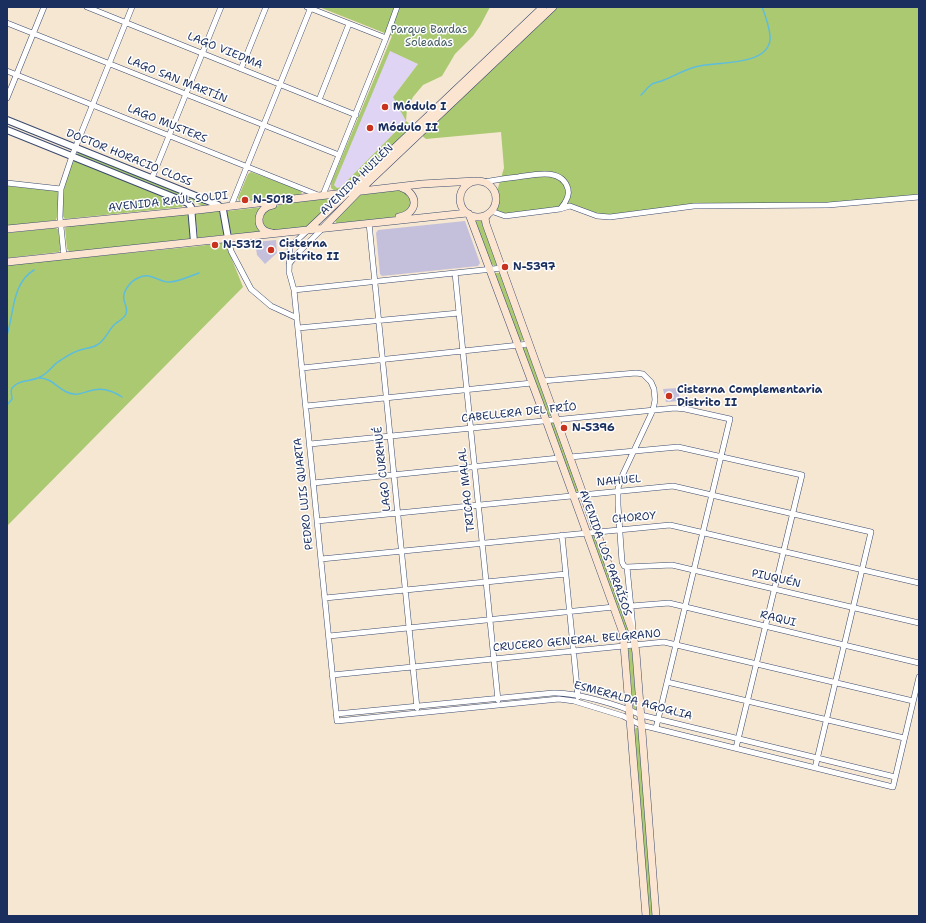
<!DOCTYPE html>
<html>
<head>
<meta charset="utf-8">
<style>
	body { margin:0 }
	#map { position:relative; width:926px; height:923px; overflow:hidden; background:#f6e7d2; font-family:"Shantell Sans",sans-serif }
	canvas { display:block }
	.frame { position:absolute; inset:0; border:8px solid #1b2f5e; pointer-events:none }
</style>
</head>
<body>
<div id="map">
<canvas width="926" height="923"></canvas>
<div class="frame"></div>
</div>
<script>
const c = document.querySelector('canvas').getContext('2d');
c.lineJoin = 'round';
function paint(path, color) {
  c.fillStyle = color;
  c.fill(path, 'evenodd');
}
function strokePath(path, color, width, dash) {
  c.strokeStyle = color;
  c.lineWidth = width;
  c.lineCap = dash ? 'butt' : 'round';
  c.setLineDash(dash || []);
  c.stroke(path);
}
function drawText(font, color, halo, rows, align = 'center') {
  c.font = font + ' "Shantell Sans",sans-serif';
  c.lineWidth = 3;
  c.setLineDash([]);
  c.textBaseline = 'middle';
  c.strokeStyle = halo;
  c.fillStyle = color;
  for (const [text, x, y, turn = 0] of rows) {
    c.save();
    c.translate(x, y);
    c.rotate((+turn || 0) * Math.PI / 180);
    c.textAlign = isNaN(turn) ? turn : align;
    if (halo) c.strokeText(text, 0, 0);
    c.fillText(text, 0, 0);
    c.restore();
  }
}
paint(new Path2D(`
	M389,50L418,64L393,97L406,121L341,187L337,188L334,185Z`), '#e0d4f4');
paint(new Path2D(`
	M465,221L480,263L478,266L382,276L380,274L376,233L378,230Z
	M276,240L277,253L265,264L257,255L255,242Z
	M678,388L680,401L666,402L663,389Z`), '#c4c0db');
paint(new Path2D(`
	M319,7H490L480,26L473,36L455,54L442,76L423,85L413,97L407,109L406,121L414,127L346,190L335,191L331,188V183L392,36ZM390,51L418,64L393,97L406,121L341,187L337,188L334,185Z
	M556,7H919V197L828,205H703L603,217L574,207L505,216L491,211L504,168L501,132L426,139L421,135Z
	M79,151L206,203V204L203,206L78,156L77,153Z
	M75,160L183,204L182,207L65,219C56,210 68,174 72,163Z
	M251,172L300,190L302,193L299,195L239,201L238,198L248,174Z
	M7,186L57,191L59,194L57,217L56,220L7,226Z
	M402,189L407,191L413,205L402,215L385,219L336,223L335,220L360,195Z
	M333,198L334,201L308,227L272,231L262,226L260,219L268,207C289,204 312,196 333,198Z
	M264,207L260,211L263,232L231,235L230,234L226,212L227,211Z
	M218,211L221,214L224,232V235L198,238L195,214Z
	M186,214L189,216L191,238L189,239L70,252L67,249L65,228L69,226Z
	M483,218L497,264L495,266L491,264L475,220Z
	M55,228L58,229L61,249L59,252L7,258V233Z
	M225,242L243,287L7,526V265L200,246Z
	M496,273H500L501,275L524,338L522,341H519L495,275Z
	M524,348H527L551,416L548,417L523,349Z
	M552,423H555L579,490L577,492L575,490L551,427Z
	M593,535L595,536L630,634L631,640L630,642L627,641L591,536Z
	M629,648L632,649L637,709L635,710L633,707L628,650Z
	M636,728H639L654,916H649L634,730Z`), '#aac971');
strokePath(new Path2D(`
	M641,95C645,91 648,87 652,84C656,82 660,82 664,80C674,76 684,70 695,67C714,61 767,67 770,40C771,32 765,14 762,7
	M7,335C14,313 12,283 34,270
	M39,378C55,378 59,393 74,394C80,395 85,392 89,391C101,387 112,390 122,397
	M7,405L12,399C12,396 10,391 12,388C19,379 31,382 40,377C49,373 53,364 61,360C67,356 73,352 80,350C86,348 92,348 97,345C106,340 108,330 115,324C118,321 124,319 126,314C128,308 125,305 124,300C122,291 131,281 138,278C152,271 158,283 170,282C180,281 190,276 199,273`), '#5ebddc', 1.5);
const minor = new Path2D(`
	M87,7L356,115
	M307,7L386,38
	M7,23L339,155
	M241,69L266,7
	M7,71L318,195
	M7,98L44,7
	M319,100L349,24
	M152,178L221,7
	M484,182C495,180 506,178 518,177C533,175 562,167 568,189C570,196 566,202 561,208
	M7,183L61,189
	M323,195L386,38L397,7
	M231,206L311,7
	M491,211L505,216L560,209L570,206L597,216L610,217L694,206L828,205L919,197
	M369,223L417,708
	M308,230L290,247L289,272L294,290L337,721L559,699L574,701L623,716L641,725L893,787L919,677
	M228,238L231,251L251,289L271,306L297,318
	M64,256L60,217L61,189L72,156L132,7
	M289,264L298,253L323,228
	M455,273L498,700
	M294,290L502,268
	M298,328L459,313
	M302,368L529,344
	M542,381L636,373L643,374L651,382L654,389L655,400L653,410L623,474L618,488V505L622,562L624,566L627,567
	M306,406L532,383
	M310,444L675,408L685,409L730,419L656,728
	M570,457L678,447L802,475L736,748
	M313,483L559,458
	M317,521L673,486L871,532L815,768
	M562,535L578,697
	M321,559L670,525L919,583
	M627,567L672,565L919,623
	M627,567L633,628
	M325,598L566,574
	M631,606L669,603L919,663
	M329,636L614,607
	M332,675L664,642L913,701
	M667,682L904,738
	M336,714L553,693C576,692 619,705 641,715L895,777`);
const tertiary = new Path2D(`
	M7,120L218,205L223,210L228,238
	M7,130L188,203L191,207L194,242`);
const secondary = new Path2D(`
	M460 199a18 18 0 1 1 36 0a18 18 0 1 1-36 0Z
	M469,214L546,420L623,633L646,916
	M488,214L485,218L486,224L633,633L636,653L656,916
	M399,217C419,213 419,193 400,187
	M323,228L359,191L553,7
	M7,229L198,210L422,184L475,181
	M309,229L543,7
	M272,233C253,231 256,207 273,205
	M7,262L467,213`);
strokePath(minor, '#3c4b6f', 6);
strokePath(tertiary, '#3c4b6f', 8);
strokePath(secondary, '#3c4b6f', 8);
strokePath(minor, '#fff', 5);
strokePath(tertiary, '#fff', 6);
strokePath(secondary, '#fce5d0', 7);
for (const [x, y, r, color] of [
	[385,107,4,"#c8321e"],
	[370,128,4,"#c8321e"],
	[245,200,4,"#c8321e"],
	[215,245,4,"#c8321e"],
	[271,250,4,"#c8321e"],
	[505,267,4,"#c8321e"],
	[669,396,4,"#c8321e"],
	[564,428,4,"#c8321e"]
]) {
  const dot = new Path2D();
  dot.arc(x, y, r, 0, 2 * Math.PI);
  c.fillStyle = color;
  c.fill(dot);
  strokePath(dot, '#fff', 1.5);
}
drawText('11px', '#465d64', '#fff', [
	["Parque Bardas",429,30],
	["Soleadas",429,43]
]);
drawText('11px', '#1b2f5e', '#fff', [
	["LAGO VIEDMA",225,51,22],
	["LAGO SAN MARTÍN",177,80,22],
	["LAGO MUSTERS",167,124,22],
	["DOCTOR HORACIO CLOSS",129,158,22],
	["AVENIDA HUILÉN",357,180,-44],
	["AVENIDA RAÚL SOLDI",168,202,-6],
	["CABELLERA DEL FRÍO",519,413,-6],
	["LAGO CURRHUÉ",383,469,-96],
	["NAHUEL",619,481,-5],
	["TRICAO MALAL",467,490,-96],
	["PEDRO LUIS QUARTA",304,494,-96],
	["CHOROY",634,518,-5],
	["AVENIDA LOS PARAÍSOS",605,553,70],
	["PIUQUÉN",776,579,13],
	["RAQUI",778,619,14],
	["CRUCERO GENERAL BELGRANO",577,641,-5],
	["ESMERALDA AGOGLIA",633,701,15]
]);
drawText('bold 11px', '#1b2f5e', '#fff', [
	["Módulo I",393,107],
	["Módulo II",378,128],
	["N-5018",253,200],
	["Cisterna",279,244],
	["Distrito II",279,257],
	["N-5312",223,245],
	["N-5397",513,267],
	["Cisterna Complementaria",677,390],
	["Distrito II",677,403],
	["N-5396",572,428]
], 'left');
</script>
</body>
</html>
